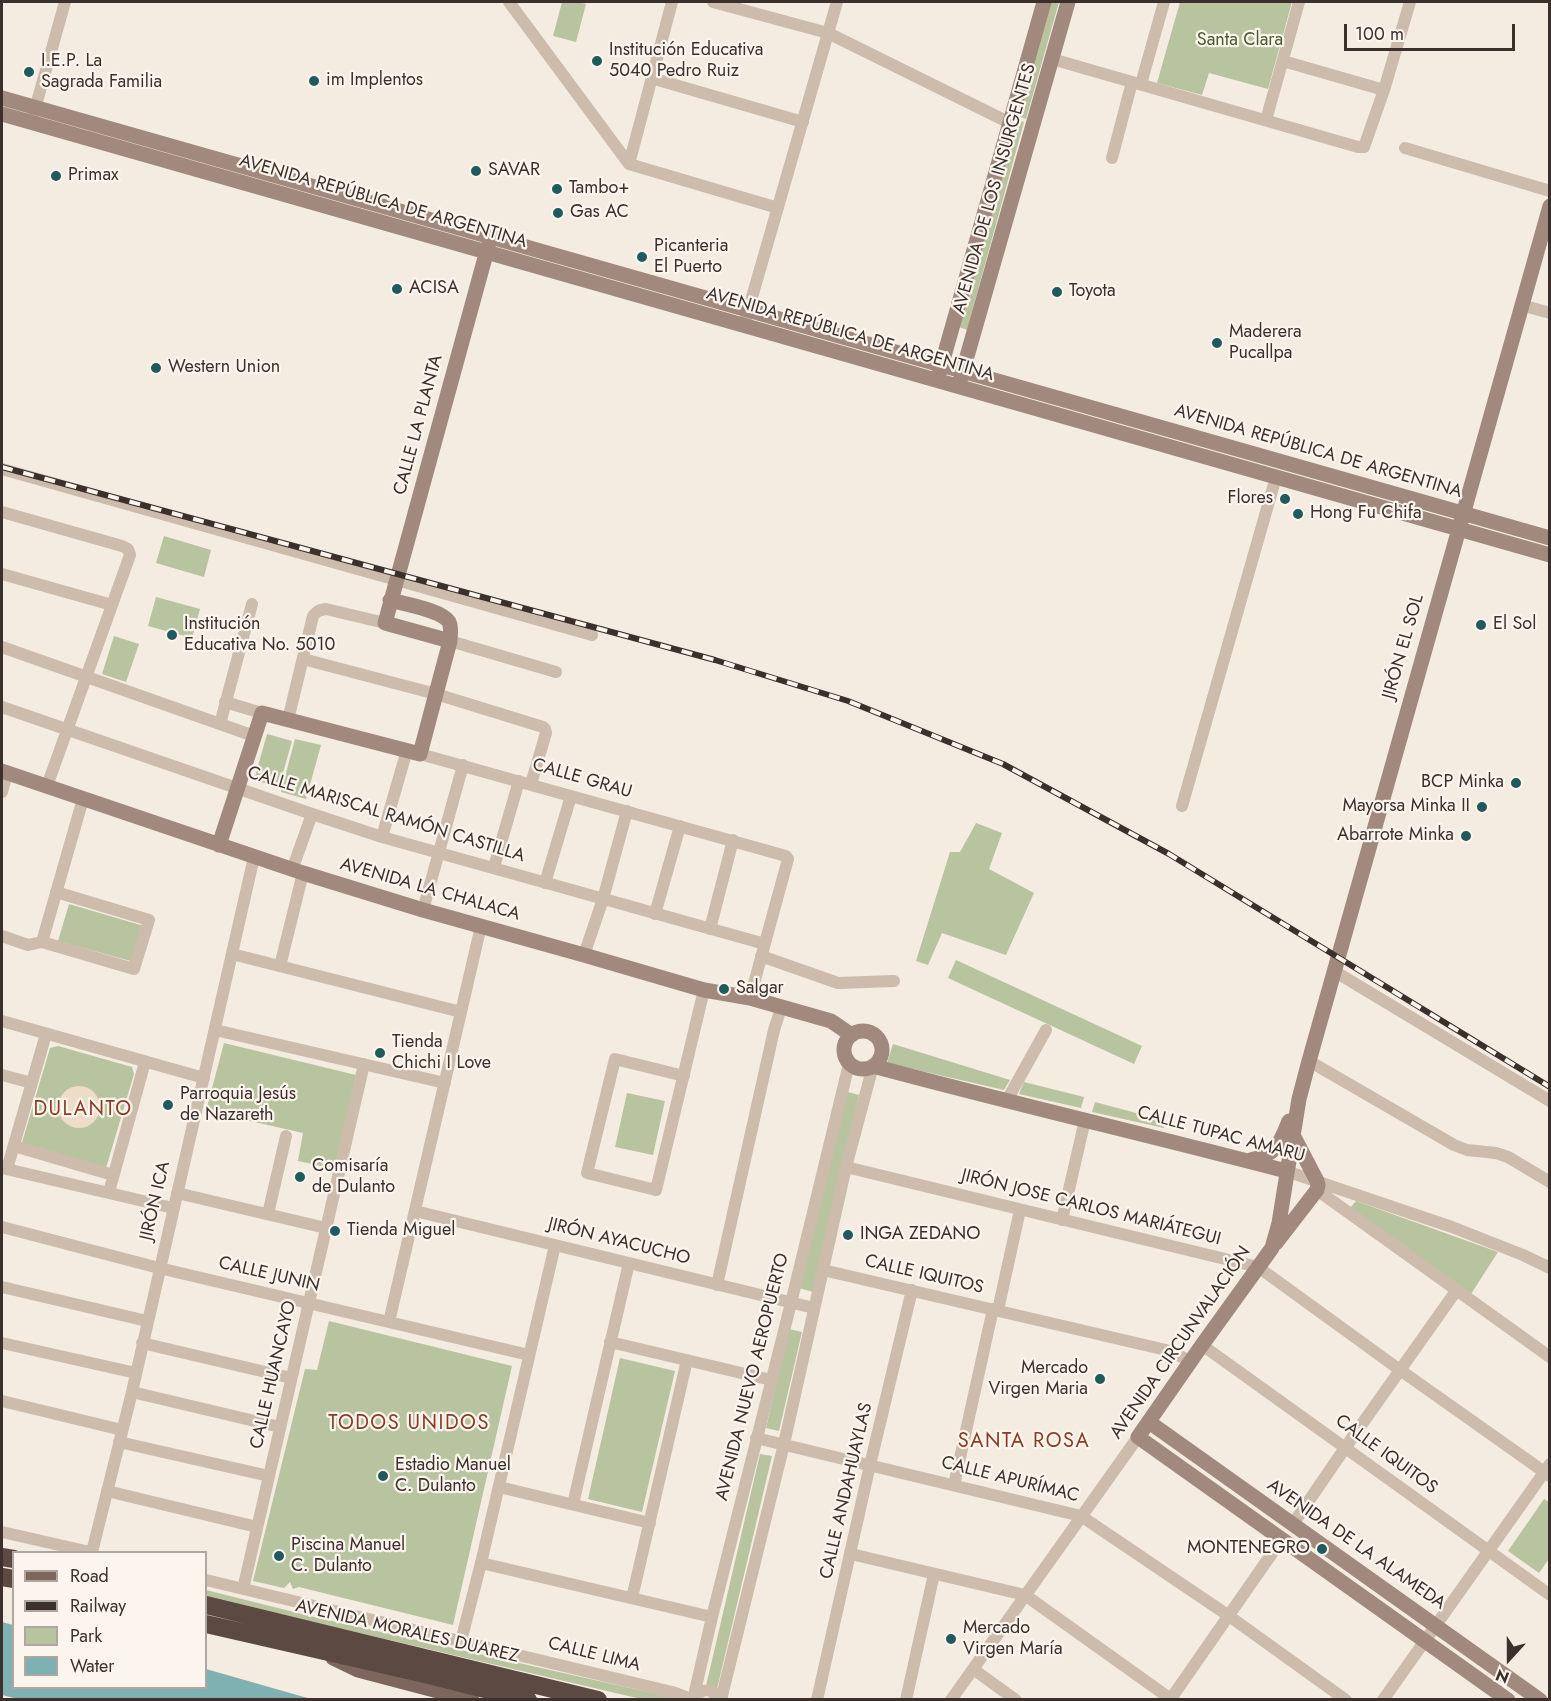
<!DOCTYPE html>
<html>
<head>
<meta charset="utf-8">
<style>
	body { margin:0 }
	#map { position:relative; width:1551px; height:1701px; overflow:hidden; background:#f4ebe1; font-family:Jost,sans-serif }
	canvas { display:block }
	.frame { position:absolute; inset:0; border:3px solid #3b302b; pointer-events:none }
	.legend { position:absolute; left:12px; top:1551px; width:195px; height:138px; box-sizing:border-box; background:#fbf5ee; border:2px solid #aea6a0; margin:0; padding:8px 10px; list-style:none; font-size:18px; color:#3b302b }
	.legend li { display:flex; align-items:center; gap:12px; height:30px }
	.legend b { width:30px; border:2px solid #aea6a0 }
	.north { position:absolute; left:1479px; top:1629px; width:60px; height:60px; -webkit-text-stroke:4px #fbf5ee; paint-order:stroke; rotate:201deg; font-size:16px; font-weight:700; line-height:24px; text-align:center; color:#3b302b }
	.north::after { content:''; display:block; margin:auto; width:21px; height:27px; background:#3b302b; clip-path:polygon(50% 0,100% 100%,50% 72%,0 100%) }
	.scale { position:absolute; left:1344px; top:24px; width:171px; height:27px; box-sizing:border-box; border:3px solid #3b302b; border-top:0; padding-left:8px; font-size:18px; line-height:21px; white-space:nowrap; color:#3b302b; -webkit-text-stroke:4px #fbf5ee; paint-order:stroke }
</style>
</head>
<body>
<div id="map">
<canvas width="1551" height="1701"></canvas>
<div class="frame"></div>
<ul class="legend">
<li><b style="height:8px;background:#7d675c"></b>Road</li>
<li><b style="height:8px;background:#3b302b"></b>Railway</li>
<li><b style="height:16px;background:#b8c4a0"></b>Park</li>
<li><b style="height:16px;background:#7fb0b2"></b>Water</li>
</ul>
<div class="north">N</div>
<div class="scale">100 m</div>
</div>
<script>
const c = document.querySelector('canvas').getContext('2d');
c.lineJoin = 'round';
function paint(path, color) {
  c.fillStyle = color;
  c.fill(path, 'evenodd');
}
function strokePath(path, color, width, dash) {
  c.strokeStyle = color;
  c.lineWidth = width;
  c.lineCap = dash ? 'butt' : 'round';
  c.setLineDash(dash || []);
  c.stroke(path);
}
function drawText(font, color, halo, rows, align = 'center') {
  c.font = font + ' Jost,sans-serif';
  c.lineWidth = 4.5;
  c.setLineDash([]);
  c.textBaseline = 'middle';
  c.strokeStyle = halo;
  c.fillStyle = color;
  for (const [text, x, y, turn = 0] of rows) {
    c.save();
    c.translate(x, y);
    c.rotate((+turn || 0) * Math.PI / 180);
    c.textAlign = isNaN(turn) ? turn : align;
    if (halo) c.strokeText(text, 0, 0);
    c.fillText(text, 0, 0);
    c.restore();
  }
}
paint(new Path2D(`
	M562,2H577L586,4L576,42L553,36Z
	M1050,2H1059L1026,119L1018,116Z
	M1180,2H1292L1268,89L1209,73L1202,95L1157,83Z
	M1018,120L1024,122L967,330L959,327Z
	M164,536L211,550L204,577L156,563Z
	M156,597L200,609L192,638L148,626Z
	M114,636L139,644L126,682L102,674Z
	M267,734L292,741L279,787L254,780Z
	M295,739L321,745L306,799L281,792Z
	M976,823L1002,833L989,869L1034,893L1006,955L942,933L928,965L916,961L950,852H960Z
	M69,904L144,926L134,962L58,941Z
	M956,960L1142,1046L1134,1064L948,978Z
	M224,1043L356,1075L335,1169L298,1161L303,1133L206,1111Z
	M893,1044L1010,1080L1004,1090L887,1063Z
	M58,1046L132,1067L134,1074L106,1168L21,1146L50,1048Z
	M1024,1082L1084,1097L1081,1108L1019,1094Z
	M844,1091L859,1095L813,1292L799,1288Z
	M627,1093L665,1101L653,1155L615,1147Z
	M1095,1102L1166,1121L1164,1128L1092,1112Z
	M1356,1201L1498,1252L1471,1294L1350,1208Z
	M329,1321L512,1366L453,1625L299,1587L293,1589L290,1582L284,1588L253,1581L305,1369L317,1370Z
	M789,1329L802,1332L779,1431L766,1428Z
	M620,1358L675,1371L642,1512L588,1499Z
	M760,1454L772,1456L717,1689L706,1686Z
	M1544,1499L1549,1502V1559L1539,1573L1508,1551Z
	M206,1590L310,1616L679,1699H641L206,1597Z`), '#b8c4a0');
paint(new Path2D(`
	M58 1107a21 21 0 1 1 42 0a21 21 0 1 1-42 0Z`), '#ecdcc8');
paint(new Path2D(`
	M2,1622L13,1625L14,1688H206V1669L311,1699H18L2,1695Z`), '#7fb0b2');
strokePath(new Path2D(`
	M509,2L629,164L778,208
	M713,2L828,33L1010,123
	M1052,59L1358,147H1364L1384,90L1410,2
	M1283,61L1384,90
	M651,78L803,122
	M1141,84L1164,2
	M33,116L65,2
	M1266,120L1299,2
	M1405,148L1550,191
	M1112,158L1132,82
	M629,164L672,2
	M1521,305L1550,313
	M746,318L837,2
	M2,469L592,635
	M2,512L122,546L128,549L130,555L47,786
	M2,574L112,605
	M450,641L556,672
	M2,647L254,736
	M303,659L436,694L543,727L545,729L546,733L531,784
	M225,702L262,713
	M2,707L312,814L382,837L765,944
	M288,720L313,616C317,611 319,610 326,609L385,623
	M220,724L252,604
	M420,754L786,856L788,859L750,998
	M2,792L7,773
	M1182,806L1276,477
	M382,837L407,750
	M494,867L519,781
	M292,870L312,814
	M545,883L571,796
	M423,910L463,765
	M655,914L680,826
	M710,929L733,840
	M2,936L28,945L42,942L134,969L149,920L56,892
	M42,942L83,799
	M232,954L461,1012
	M584,955L603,899L627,811
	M761,956L838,983L894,981
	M280,966L303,873
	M1334,971L1550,1101
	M2,1021L204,1078
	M215,1030L445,1083
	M1309,1061L1454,1145L1467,1150L1496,1153L1508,1157L1550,1182
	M2,1075L32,1083
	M684,1076L615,1059L587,1173L656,1190L704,990
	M1006,1102L1046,1030
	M14,1146L113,1175
	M846,1167L1258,1267L1400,1370L1550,1476
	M2,1168L173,1208
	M7,1169L46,1034
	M1286,1171L1452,1227L1523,1255L1550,1268
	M1317,1190L1550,1357
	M109,1192L145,1062
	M177,1193L326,1228
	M415,1211L814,1308
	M268,1214L286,1136
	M1062,1220L1085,1120
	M2,1227L159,1268L529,1355
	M823,1270L1166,1350L1191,1361
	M717,1285L774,1030L781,1008
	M2,1287L147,1321
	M998,1310L1020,1210
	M389,1322L481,926
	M610,1342L771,1380
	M2,1343L136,1373
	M142,1343L291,1378
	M1202,1345L1550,1595
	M132,1392L280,1427
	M2,1401L122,1430
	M756,1438L1081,1516L1229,1616L1346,1700
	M119,1442L269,1476
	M954,1485L993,1309
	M499,1487L650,1523
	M107,1491L257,1527
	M573,1504L629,1263
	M1293,1524L1345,1448L1456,1291
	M2,1532L90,1552
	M92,1552L132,1392L254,857
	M851,1554L1025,1595L1172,1700
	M481,1563L712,1617
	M206,1580L672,1692L694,1700
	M243,1589L364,1064
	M632,1598L687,1360
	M461,1641L481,1563L555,1245
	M973,1669L1016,1700
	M693,1698C702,1689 712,1686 718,1700
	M693,1700L712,1617L791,1303L849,1064
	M721,1700L784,1444L846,1167L873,1066
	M817,1700L870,1465L912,1290
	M906,1700L934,1574
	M951,1700L1138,1437
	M1170,1700L1282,1539
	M1383,1700L1550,1464`), '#cdbbac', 12);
strokePath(new Path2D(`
	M2,98L1550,538
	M2,114L1550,555
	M939,374L1044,2
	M960,381L1068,2
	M450,641L385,623L489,243
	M2,771L303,873L423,910L584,955L704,990L750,998L831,1021L850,1034
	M219,845L262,713L420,754L450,641C450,635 452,628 449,622C442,610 404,604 390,600
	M844 1050a19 19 0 1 1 38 0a19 19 0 1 1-38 0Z
	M873,1066C1010,1103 1149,1135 1286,1171
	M1250,1160C1276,1155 1280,1144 1289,1121
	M1276,1243L1317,1190L1318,1185L1317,1181L1293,1135
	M1149,1422L1540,1700
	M1508,1700L1138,1437L1202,1345L1272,1248L1279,1223L1299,1099L1309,1061L1550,206`), '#a18a7d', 15);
strokePath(new Path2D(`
	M333,1658L358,1670L472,1700`), '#7d675c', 15);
strokePath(new Path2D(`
	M2,1557L14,1559
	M2,1577L14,1579
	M206,1605L598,1700
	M206,1624L429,1675L528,1700`), '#5c4a42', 18);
const rail = new Path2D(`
	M2,467L715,660L848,701L1003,764L1169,854L1550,1087`);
strokePath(rail, '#3b302b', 6);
strokePath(rail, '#fbf5ee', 4, [11]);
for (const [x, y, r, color] of [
	[597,61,6,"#1f5a5e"],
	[29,72,6,"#1f5a5e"],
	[314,81,6,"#1f5a5e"],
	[476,171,6,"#1f5a5e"],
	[56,176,6,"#1f5a5e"],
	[557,189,6,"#1f5a5e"],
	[558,213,6,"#1f5a5e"],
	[642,257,6,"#1f5a5e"],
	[397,289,6,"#1f5a5e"],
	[1057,292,6,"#1f5a5e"],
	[1217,343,6,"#1f5a5e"],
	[156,368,6,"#1f5a5e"],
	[1285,499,6,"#1f5a5e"],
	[1298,514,6,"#1f5a5e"],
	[1481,625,6,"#1f5a5e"],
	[172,635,6,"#1f5a5e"],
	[1516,783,6,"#1f5a5e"],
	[1482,807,6,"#1f5a5e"],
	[1466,836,6,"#1f5a5e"],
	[724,989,6,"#1f5a5e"],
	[380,1053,6,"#1f5a5e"],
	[168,1105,6,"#1f5a5e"],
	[300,1177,6,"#1f5a5e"],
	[335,1231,6,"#1f5a5e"],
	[848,1235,6,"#1f5a5e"],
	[1100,1379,6,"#1f5a5e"],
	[383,1476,6,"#1f5a5e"],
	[1322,1549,6,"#1f5a5e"],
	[279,1556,6,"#1f5a5e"],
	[951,1639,6,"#1f5a5e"]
]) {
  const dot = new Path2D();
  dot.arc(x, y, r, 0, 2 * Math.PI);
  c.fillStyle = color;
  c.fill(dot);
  strokePath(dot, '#fbf5ee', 2);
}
drawText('18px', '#4a5a2e', '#fbf5ee', [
	["Santa Clara",1240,41]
]);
drawText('18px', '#3b302b', '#fbf5ee', [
	["Institución Educativa",609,51],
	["5040 Pedro Ruiz",609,72],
	["I.E.P. La",41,62],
	["Sagrada Familia",41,83],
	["im Implentos",326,81],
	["SAVAR",488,171],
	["Primax",68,176],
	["Tambo+",569,189],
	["Gas AC",570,213],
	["Picanteria",654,247],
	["El Puerto",654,268],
	["ACISA",409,289],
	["Toyota",1069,292],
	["Maderera",1229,333],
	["Pucallpa",1229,354],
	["Western Union",168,368],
	["Flores",1273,499,"right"],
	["Hong Fu Chifa",1310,514],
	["Institución",184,625],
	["Educativa No. 5010",184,646],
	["El Sol",1493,625],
	["BCP Minka",1504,783,"right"],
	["Mayorsa Minka II",1470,807,"right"],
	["Abarrote Minka",1454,836,"right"],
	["Salgar",736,989],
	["Tienda",392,1043],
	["Chichi I Love",392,1064],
	["Parroquia Jesús",180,1095],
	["de Nazareth",180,1116],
	["Comisaría",312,1167],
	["de Dulanto",312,1188],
	["Tienda Miguel",347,1231],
	["INGA ZEDANO",860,1235],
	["Mercado",1088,1369,"right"],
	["Virgen Maria",1088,1390,"right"],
	["Estadio Manuel",395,1466],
	["C. Dulanto",395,1487],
	["Piscina Manuel",291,1546],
	["C. Dulanto",291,1567],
	["MONTENEGRO",1310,1549,"right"],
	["Mercado",963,1629],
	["Virgen María",963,1650]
], 'left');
drawText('18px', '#3b302b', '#fbf5ee', [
	["AVENIDA DE LOS INSURGENTES",995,189,-74],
	["AVENIDA REPÚBLICA DE ARGENTINA",383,202,16],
	["AVENIDA REPÚBLICA DE ARGENTINA",850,335,16],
	["CALLE LA PLANTA",419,425,-75],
	["AVENIDA REPÚBLICA DE ARGENTINA",1318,452,16],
	["JIRÓN EL SOL",1404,647,-74],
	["CALLE GRAU",582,779,16],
	["CALLE MARISCAL RAMÓN CASTILLA",386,815,17],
	["AVENIDA LA CHALACA",430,890,16],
	["CALLE TUPAC AMARU",1221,1135,15],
	["JIRÓN ICA",156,1201,-77],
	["JIRÓN JOSE CARLOS MARIÁTEGUI",1091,1208,14],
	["JIRÓN AYACUCHO",619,1242,14],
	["CALLE JUNIN",269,1275,13],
	["CALLE IQUITOS",924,1275,13],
	["AVENIDA CIRCUNVALACIÓN",1181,1343,-55],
	["CALLE HUANCAYO",274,1375,-77],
	["AVENIDA NUEVO AEROPUERTO",753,1377,-76],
	["CALLE IQUITOS",1386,1455,36],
	["CALLE APURÍMAC",1010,1480,14],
	["CALLE ANDAHUAYLAS",847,1491,-77],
	["AVENIDA DE LA ALAMEDA",1356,1545,35],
	["AVENIDA MORALES DUAREZ",407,1632,13],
	["CALLE LIMA",594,1655,14]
]);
c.letterSpacing = '1.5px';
drawText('20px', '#8c3b22', '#fbf5ee', [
	["DULANTO",83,1110],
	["TODOS UNIDOS",409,1424],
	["SANTA ROSA",1024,1442]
]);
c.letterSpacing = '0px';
</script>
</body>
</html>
